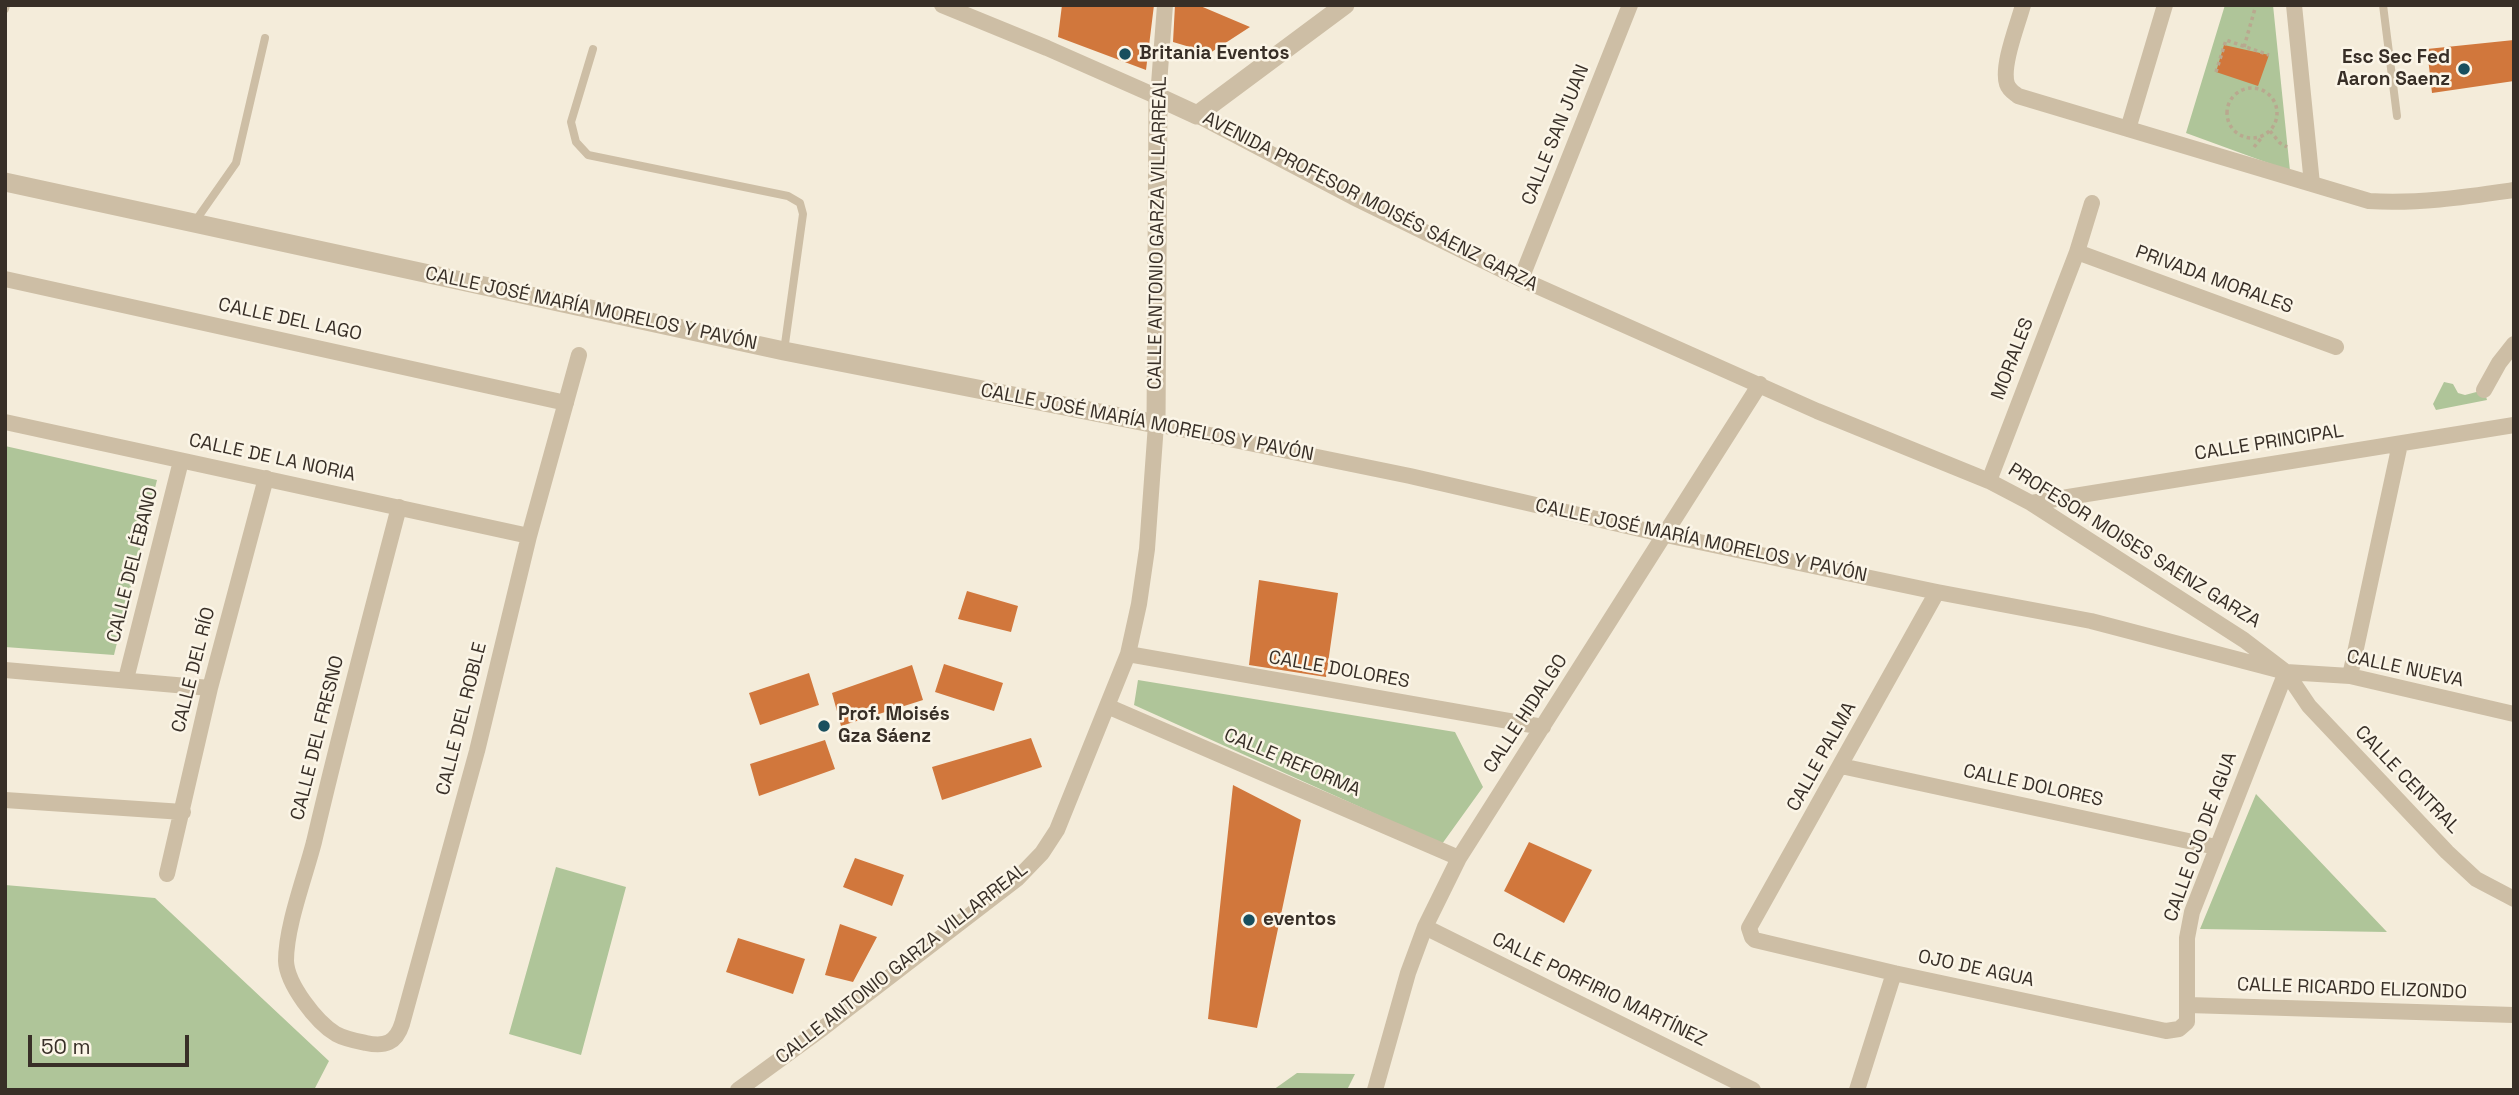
<!DOCTYPE html>
<html>
<head>
<meta charset="utf-8">
<style>
	body { margin:0 }
	#map { position:relative; width:2519px; height:1095px; overflow:hidden; background:#f4ecda; font-family:"Space Grotesk",sans-serif }
	canvas { display:block }
	.frame { position:absolute; inset:0; border:7px solid #382f27; pointer-events:none }
	.scale { position:absolute; left:28px; top:1035px; width:161px; height:32px; box-sizing:border-box; border:4px solid #382f27; border-top:0; padding-left:9px; font-size:21px; line-height:24px; white-space:nowrap; color:#382f27; -webkit-text-stroke:5px #fbf5e7; paint-order:stroke }
</style>
</head>
<body>
<div id="map">
<canvas width="2519" height="1095"></canvas>
<div class="frame"></div>
<div class="scale">50 m</div>
</div>
<script>
const c = document.querySelector('canvas').getContext('2d');
c.lineJoin = 'round';
function paint(path, color) {
  c.fillStyle = color;
  c.fill(path, 'evenodd');
}
function strokePath(path, color, width, dash) {
  c.strokeStyle = color;
  c.lineWidth = width;
  c.lineCap = dash ? 'butt' : 'round';
  c.setLineDash(dash || []);
  c.stroke(path);
}
function drawText(font, color, halo, rows, align = 'center') {
  c.font = font + ' "Space Grotesk",sans-serif';
  c.lineWidth = 5;
  c.setLineDash([]);
  c.textBaseline = 'middle';
  c.strokeStyle = halo;
  c.fillStyle = color;
  for (const [text, x, y, turn = 0] of rows) {
    c.save();
    c.translate(x, y);
    c.rotate((+turn || 0) * Math.PI / 180);
    c.textAlign = isNaN(turn) ? turn : align;
    if (halo) c.strokeText(text, 0, 0);
    c.fillText(text, 0, 0);
    c.restore();
  }
}
paint(new Path2D(`
	M2225,5H2273L2290,171L2186,133Z
	M2444,382L2453,384L2458,393L2465,395L2484,390L2487,400L2436,410L2433,404Z
	M5,446L157,480L114,655L5,647Z
	M1138,680L1455,732L1483,787L1442,844L1134,705Z
	M2256,794L2387,932L2200,929Z
	M556,867L626,887L581,1055L509,1034Z
	M5,885L155,898L329,1061L314,1090H5Z
	M1297,1073L1355,1074L1347,1090H1273Z`), '#afc599');
paint(new Path2D(`
	M1062,5H1154L1146,70L1058,37Z
	M1175,5H1198L1250,27L1210,53L1173,42Z
	M2514,40V81L2432,93L2427,49Z
	M2224,45L2269,55L2258,86L2216,72Z
	M1259,580L1338,593L1326,677L1249,665Z
	M967,591L1018,606L1011,632L958,619Z
	M944,664L1003,683L994,711L935,692Z
	M912,665L923,700L841,726L832,693Z
	M809,673L819,705L760,725L749,693Z
	M1031,738L1042,767L942,800L932,767Z
	M825,740L835,769L759,796L750,764Z
	M1233,785L1301,820L1257,1028L1208,1019Z
	M1529,842L1592,870L1564,923L1504,891Z
	M855,858L904,875L892,906L843,887Z
	M840,924L877,937L853,982L825,975Z
	M738,938L805,959L793,994L726,972Z`), '#d1773c');
strokePath(new Path2D(`
	M2244,47L2256,5
	M2216,72L2226,40L2269,55
	M2227 113a25 25 0 1 1 50 0a25 25 0 1 1-50 0Z
	M2270,131L2280,143L2287,147
	M2254,147L2263,136`), '#b9a88f', 3.5, [3.5, 3.5]);
strokePath(new Path2D(`
	M2383,5L2397,116
	M5,9L6,5
	M593,49L571,122L576,142L588,155L788,196L800,203L803,214L784,351
	M194,223L236,163L265,38`), '#cdbea5', 8);
strokePath(new Path2D(`
	M942,5L1047,48L1158,97L1165,5
	M2023,5C2018,24 2001,66 2007,84C2009,90 2013,92 2018,96L2369,201C2418,204 2465,197 2514,190
	M2294,5L2312,184
	M1197,115L1353,197L1521,279L1817,411L1989,481L2031,503L2244,640L2286,672L2309,706L2447,852L2476,879L2514,899
	M2128,129L2165,5
	M2077,252L2336,347
	M5,279L566,403
	M1521,279L1630,5
	M2484,390L2499,363L2514,344
	M5,422L529,536
	M1989,481L2077,252L2092,203
	M2031,503L2514,425
	M399,507C370,618 340,730 314,842C305,877 286,926 286,961C287,984 316,1022 336,1034C345,1039 356,1041 366,1043C385,1047 396,1043 402,1024L477,751L529,536L579,355
	M1937,592L1749,928L1752,937L1755,940L1894,973L2166,1031L2179,1029L2187,1022V938L2192,912L2286,672
	M1128,654L1543,727
	M5,670L210,688
	M2350,676L2400,444
	M126,679L181,461
	M1107,706L1459,858
	M1841,766L2216,847
	M5,800L183,812
	M167,874L210,688L266,478
	M1425,927L1753,1090
	M2188,1005L2514,1015
	M738,1090L823,1028L1017,879L1042,853L1057,830L1128,654L1139,604L1147,549L1156,424L1410,476L1666,535L1937,592L2091,621L2286,672L2350,676L2514,714
	M1375,1090L1408,973L1425,927L1459,858L1760,384
	M1857,1090L1894,973`), '#cdbea5', 16);
strokePath(new Path2D(`
	M5,182L784,351L1156,424L1158,97L1197,115L1345,5`), '#cdbea5', 19);
for (const [x, y, r, color] of [
	[1125,54,7,"#194f5e"],
	[2464,69,7,"#194f5e"],
	[824,726,7,"#194f5e"],
	[1249,920,7,"#194f5e"]
]) {
  const dot = new Path2D();
  dot.arc(x, y, r, 0, 2 * Math.PI);
  c.fillStyle = color;
  c.fill(dot);
  strokePath(dot, '#fbf5e7', 2.5);
}
drawText('bold 19px', '#382f27', '#fbf5e7', [
	["Britania Eventos",1139,54],
	["Esc Sec Fed",2450,58,"right"],
	["Aaron Saenz",2450,80,"right"],
	["Prof. Moisés",838,715],
	["Gza Sáenz",838,737],
	["eventos",1263,920]
], 'left');
drawText('19px', '#382f27', '#fbf5e7', [
	["CALLE SAN JUAN",1556,135,-68],
	["AVENIDA PROFESOR MOISÉS SÁENZ GARZA",1370,202,27],
	["CALLE ANTONIO GARZA VILLARREAL",1158,233,-89],
	["PRIVADA MORALES",2214,280,20],
	["CALLE JOSÉ MARÍA MORELOS Y PAVÓN",591,309,12],
	["CALLE DEL LAGO",290,320,12],
	["MORALES",2013,359,-69],
	["CALLE JOSÉ MARÍA MORELOS Y PAVÓN",1147,423,11],
	["CALLE PRINCIPAL",2269,443,-9],
	["CALLE DE LA NORIA",272,458,12],
	["CALLE JOSÉ MARÍA MORELOS Y PAVÓN",1701,541,12],
	["PROFESOR MOISES SAENZ GARZA",2134,546,32],
	["CALLE DEL ÉBANO",133,565,-76],
	["CALLE NUEVA",2405,669,12],
	["CALLE DEL RÍO",194,670,-76],
	["CALLE DOLORES",1339,670,10],
	["CALLE HIDALGO",1526,714,-57],
	["CALLE DEL ROBLE",462,719,-76],
	["CALLE DEL FRESNO",318,738,-76],
	["CALLE PALMA",1822,757,-61],
	["CALLE REFORMA",1292,763,23],
	["CALLE CENTRAL",2407,780,46],
	["CALLE DOLORES",2033,786,12],
	["CALLE OJO DE AGUA",2201,837,-70],
	["CALLE ANTONIO GARZA VILLARREAL",902,964,-38],
	["OJO DE AGUA",1976,969,12],
	["CALLE RICARDO ELIZONDO",2352,989,2],
	["CALLE PORFIRIO MARTÍNEZ",1599,990,26]
]);
</script>
</body>
</html>
